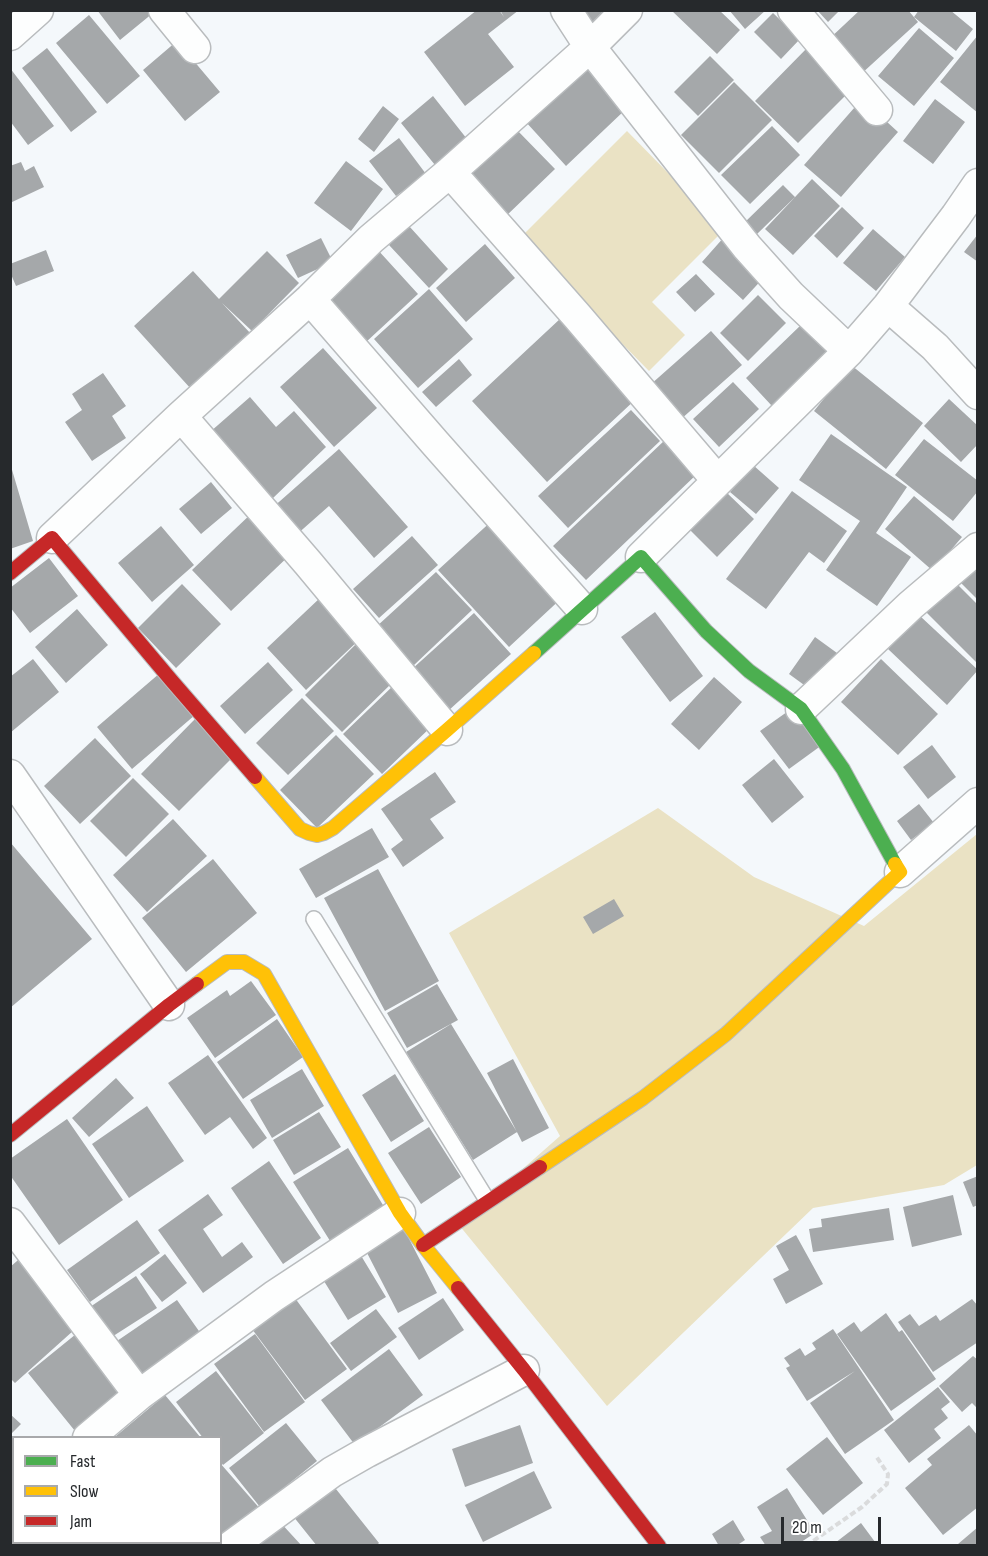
<!DOCTYPE html>
<html>
<head>
<meta charset="utf-8">
<style>
	body { margin:0 }
	#map { position:relative; width:988px; height:1556px; overflow:hidden; background:#f4f8fb; font-family:"Sofia Sans Condensed",sans-serif }
	canvas { display:block }
	.frame { position:absolute; inset:0; border:12px solid #26292c; pointer-events:none }
	.legend { position:absolute; left:12px; top:1436px; width:210px; height:108px; box-sizing:border-box; background:#fff; border:2px solid #a8a9ab; margin:0; padding:8px 10px; list-style:none; font-size:18px; color:#26292c }
	.legend li { display:flex; align-items:center; gap:12px; height:30px }
	.legend b { width:30px; border:2px solid #a8a9ab }
	.scale { position:absolute; left:781px; top:1517px; width:100px; height:27px; box-sizing:border-box; border:3px solid #26292c; border-top:0; padding-left:8px; font-size:18px; line-height:21px; white-space:nowrap; color:#26292c; -webkit-text-stroke:4px #fff; paint-order:stroke }
</style>
</head>
<body>
<div id="map">
<canvas width="988" height="1556"></canvas>
<div class="frame"></div>
<ul class="legend">
<li><b style="height:8px;background:#4caf50"></b>Fast</li>
<li><b style="height:8px;background:#ffc107"></b>Slow</li>
<li><b style="height:8px;background:#c62828"></b>Jam</li>
</ul>
<div class="scale">20 m</div>
</div>
<script>
const c = document.querySelector('canvas').getContext('2d');
c.lineJoin = 'round';
function paint(path, color) {
  c.fillStyle = color;
  c.fill(path, 'evenodd');
}
function strokePath(path, color, width, dash) {
  c.strokeStyle = color;
  c.lineWidth = width;
  c.lineCap = dash ? 'butt' : 'round';
  c.setLineDash(dash || []);
  c.stroke(path);
}
paint(new Path2D(`
	M627,131L724,230L652,302L685,335L649,371L519,239Z
	M658,808L754,877L864,926L977,834V1165L944,1185L813,1208L607,1406L459,1225L560,1136L449,933Z`), '#eae2c4');
paint(new Path2D(`
	M97,10H151L153,13L120,40Z
	M477,10H499L504,17L500,10H519L488,34L514,67L465,106L424,52Z
	M582,10H607L592,23Z
	M671,10H719L740,30L717,54Z
	M729,10H766L745,29Z
	M817,10H840L828,22Z
	M860,10H908L918,22L860,75L828,40Z
	M919,10H950L973,29L956,51L914,17Z
	M773,13L800,39L781,59L754,32Z
	M89,15L140,76L107,104L56,43Z
	M919,28L954,58L914,106L878,76Z
	M978,35V113L940,82Z
	M177,41L220,92L185,121L143,70Z
	M809,46L852,89L798,143L755,101Z
	M47,48L97,112L71,132L22,68Z
	M710,56L734,80L698,116L674,92Z
	M584,65L625,110L566,166L525,121Z
	M10,68L54,126L28,145L10,121Z
	M734,82L772,120L719,173L681,135Z
	M433,96L467,139L435,165L401,123Z
	M862,99L898,132L841,197L804,165Z
	M935,99L965,122L933,164L903,141Z
	M383,106L399,119L374,152L358,139Z
	M772,126L800,155L750,204L721,175Z
	M516,129L555,169L505,217L466,177Z
	M399,138L426,174L396,196L369,161Z
	M346,161L383,189L351,231L314,203Z
	M21,162L25,171L34,166L44,187L10,203V166Z
	M812,179L840,206L793,255L765,229Z
	M783,185L795,197L756,235L744,223Z
	M842,207L864,228L837,258L814,236Z
	M409,226L448,269L429,288L389,245Z
	M873,229L905,257L876,291L843,263Z
	M978,234V262L964,252Z
	M725,236L767,274L743,300L702,262Z
	M321,238L333,262L298,278L286,255Z
	M485,244L515,278L466,322L436,288Z
	M377,249L418,294L365,343L324,299Z
	M46,250L54,271L16,286L10,272V264Z
	M267,251L299,283L252,331L222,303L251,334L191,389L134,326L193,271L219,299Z
	M696,274L715,294L695,312L676,292Z
	M429,289L473,339L418,388L374,339Z
	M758,295L786,323L748,361L720,333Z
	M561,318L636,399L547,482L472,401Z
	M802,324L828,353L772,406L746,378Z
	M711,331L742,365L680,420L650,385Z
	M323,348L377,408L334,447L280,387Z
	M459,359L472,375L436,407L422,392Z
	M851,365L923,423L886,469L814,411Z
	M103,373L126,406L112,416L126,438L92,461L65,422L82,410L72,394Z
	M733,382L759,409L719,447L693,419Z
	M250,397L276,427L294,411L326,447L272,499L210,432Z
	M949,399L978,426V444L961,462L924,426Z
	M631,410L660,441L568,528L538,496Z
	M831,434L907,487L876,533L911,557L877,606L826,570L860,521L799,480Z
	M924,439L978,481V491L953,521L895,475Z
	M665,440L697,474L586,580L553,546Z
	M339,449L408,527L374,558L329,506L295,536L271,509Z
	M10,463L33,541L10,549Z
	M753,465L779,488L756,514L730,492Z
	M211,482L232,508L201,534L179,509Z
	M792,491L847,531L824,563L809,552L766,609L726,579Z
	M726,492L754,519L717,557L690,530Z
	M914,496L962,537L933,571L885,529Z
	M254,511L293,552L231,611L192,570Z
	M495,518L565,595L509,647L438,570Z
	M161,526L194,565L152,602L118,563Z
	M412,536L438,565L379,618L353,589Z
	M49,558L78,596L30,633L10,607V588Z
	M978,561V600L958,580Z
	M436,572L472,610L413,666L376,627Z
	M952,579L978,605V664L923,609Z
	M182,584L221,624L176,668L138,628Z
	M321,597L361,638L306,690L267,648Z
	M77,609L108,645L66,683L35,647Z
	M655,612L703,676L670,702L621,637Z
	M474,613L511,654L448,711L411,670Z
	M920,616L978,670L947,705L888,649Z
	M815,637L837,653L811,690L789,674Z
	M357,643L394,681L342,732L305,695Z
	M33,659L59,692L10,733V677Z
	M881,659L938,714L898,755L841,702Z
	M268,662L293,690L245,734L220,706Z
	M160,673L195,715L132,769L97,727Z
	M714,677L742,702L699,750L671,724Z
	M395,684L433,725L382,774L343,734Z
	M302,698L334,731L288,775L256,743Z
	M794,707L822,745L789,769L760,731Z
	M195,719L233,757L179,811L141,774Z
	M336,735L374,774L317,828L280,790Z
	M95,738L131,776L80,824L44,786Z
	M932,745L956,777L928,799L903,767Z
	M774,759L804,797L772,823L742,785Z
	M435,772L456,802L430,819L444,838L403,867L391,849L403,840L381,809Z
	M133,778L169,814L126,857L90,821Z
	M919,804L934,823L911,840L897,821Z
	M173,819L207,856L147,912L113,875Z
	M372,828L389,857L316,898L299,869Z
	M10,842L92,939L10,1008Z
	M213,859L257,913L186,972L142,918Z
	M378,869L439,981L385,1011L324,898Z
	M614,899L624,916L593,934L583,917Z
	M251,981L276,1015L215,1058L187,1018L227,990L230,996Z
	M437,984L458,1020L407,1048L387,1013Z
	M277,1019L303,1057L243,1099L217,1062Z
	M451,1024L517,1132L473,1160L406,1052Z
	M208,1055L267,1138L253,1149L230,1117L205,1135L168,1083Z
	M513,1059L549,1128L522,1142L487,1073Z
	M302,1069L324,1106L272,1138L250,1100Z
	M395,1074L424,1121L391,1142L362,1095Z
	M116,1078L134,1098L89,1137L72,1118Z
	M147,1106L184,1161L129,1198L92,1144Z
	M319,1112L341,1147L294,1175L273,1140Z
	M67,1119L123,1200L59,1245L10,1175V1159Z
	M429,1127L461,1177L421,1204L388,1153Z
	M348,1148L386,1210L332,1244L293,1182Z
	M269,1161L321,1238L283,1264L231,1188Z
	M978,1176V1205L973,1207L963,1182Z
	M208,1194L223,1215L203,1229L222,1257L242,1242L253,1257L203,1293L158,1230Z
	M953,1195L962,1235L912,1247L903,1207Z
	M889,1208L894,1240L813,1252L809,1229L822,1227L821,1219Z
	M137,1220L160,1253L90,1302L67,1270Z
	M404,1229L437,1293L398,1313L365,1249Z
	M796,1235L823,1284L786,1304L773,1279L789,1270L776,1246Z
	M357,1249L386,1297L348,1320L319,1273Z
	M165,1254L187,1283L162,1302L140,1274Z
	M24,1255L83,1322L15,1383L10,1378V1267Z
	M136,1276L157,1308L107,1340L87,1309Z
	M292,1294L347,1369L305,1400L249,1325Z
	M443,1298L464,1330L419,1360L398,1328Z
	M972,1299L978,1306V1342L933,1372L898,1322L910,1314L919,1326L936,1315L940,1321Z
	M177,1300L206,1341L145,1383L117,1341Z
	M376,1309L397,1337L351,1371L330,1343Z
	M886,1313L899,1332L902,1330L936,1379L891,1411L837,1334L854,1322L861,1332Z
	M833,1329L894,1420L845,1454L810,1403L855,1371L807,1401L786,1368L790,1366L784,1358L800,1348L805,1356L816,1349L812,1343Z
	M81,1330L127,1388L75,1431L28,1373Z
	M255,1334L305,1402L264,1432L214,1364Z
	M389,1349L423,1395L355,1445L321,1400Z
	M973,1356L978,1360V1409L972,1403L962,1412L939,1386Z
	M216,1371L264,1433L223,1465L220,1461V1438H203L176,1402Z
	M938,1387L950,1402L941,1409L948,1418L934,1429L941,1438L909,1463L884,1430Z
	M165,1395L201,1438H118L116,1436Z
	M10,1414L21,1424L10,1435Z
	M286,1423L317,1461L260,1507L229,1468Z
	M520,1425L533,1463L465,1487L452,1449Z
	M969,1425L978,1436V1507L943,1535L905,1488L932,1465L927,1459Z
	M827,1437L863,1483L823,1515L786,1469Z
	M220,1463L262,1511L220,1546H182L180,1542H220Z
	M534,1471L552,1508L483,1542L465,1505Z
	M332,1484L379,1543L376,1546H317L293,1516Z
	M787,1488L815,1533L795,1546H766L760,1537L772,1531L757,1507Z
	M733,1520L745,1540L736,1546H719L712,1534Z
	M279,1521L302,1546H254Z
	M861,1523L878,1546H831Z
	M14,1524V1542H38L40,1546H10V1526Z
	M978,1527V1546H959L958,1544Z
	M45,1542H123L126,1546H48Z`), '#a5a8aa');
const lane = new Path2D(`
	M314,919L487,1200`);
const street = new Path2D(`
	M164,10L195,48
	M566,10L590,47L747,247L791,296L849,351
	M793,10L877,110
	M10,35L38,10
	M450,172L577,316L717,480
	M310,299L435,443L582,609
	M888,306L935,347L978,394
	M181,416L308,563L447,730
	M52,538L181,416L310,299L371,239L450,172L590,47L627,10
	M641,557L849,351L888,306L956,216L978,184
	M801,709L911,605L978,548
	M10,775L169,1005
	M900,872L978,803
	M10,1223L139,1395
	M88,1438L139,1395L274,1296L400,1213
	M10,1505L14,1502
	M177,1542L180,1546
	M231,1546L332,1472L367,1452L524,1370`);
const fast = new Path2D(`
	M534,653L641,557L706,631L749,671L801,709L843,769L895,864`);
const slow = new Path2D(`
	M255,777L300,829L309,833L317,835L324,833L333,828L447,730L534,653
	M197,984L227,962H244L264,974L400,1213L423,1245L458,1288
	M540,1167L643,1098L726,1034L900,872L895,864`);
const jam = new Path2D(`
	M10,573L52,538L171,680L255,777
	M10,1135L169,1005L197,984
	M423,1245L540,1167
	M458,1288L524,1370L659,1546`);
strokePath(lane, '#b9bcbe', 18);
strokePath(street, '#b9bcbe', 33);
strokePath(fast, '#b9bcbe', 16);
strokePath(slow, '#b9bcbe', 16);
strokePath(jam, '#b9bcbe', 16);
strokePath(new Path2D(`
	M806,1546L862,1507L887,1484L888,1474L876,1456`), '#dadbdc', 4, [6, 3]);
strokePath(lane, '#fdfefe', 15);
strokePath(street, '#fdfefe', 30);
strokePath(fast, '#4caf50', 14);
strokePath(slow, '#ffc107', 14);
strokePath(jam, '#c62828', 14);
</script>
</body>
</html>
